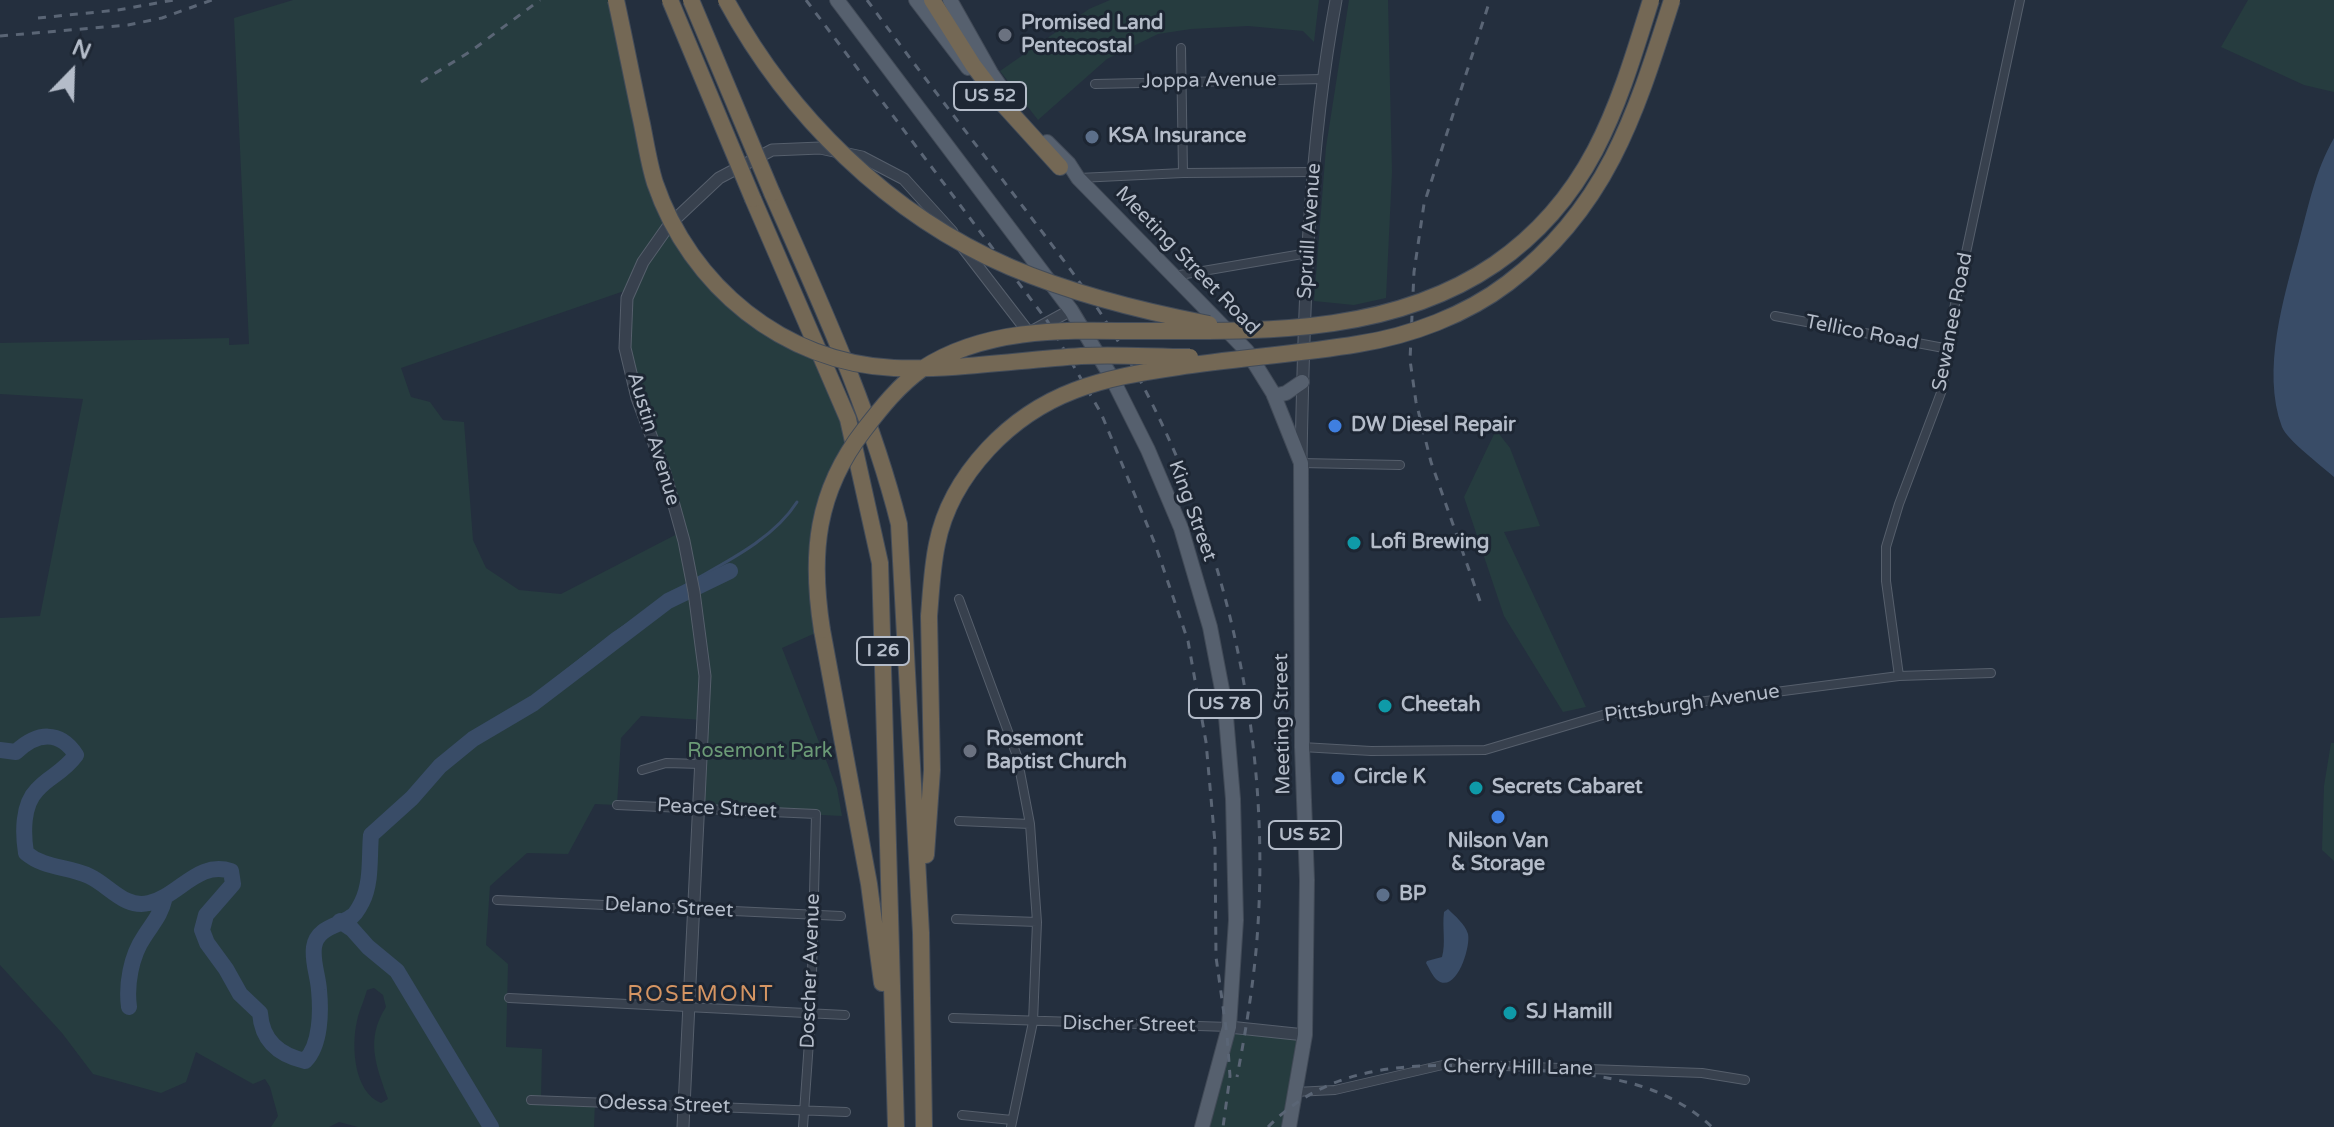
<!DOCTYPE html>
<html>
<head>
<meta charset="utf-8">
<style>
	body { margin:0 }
	#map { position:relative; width:2334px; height:1127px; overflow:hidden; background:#242f3e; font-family:"Varela Round",sans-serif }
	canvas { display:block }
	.north { position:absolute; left:32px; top:32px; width:80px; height:80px; -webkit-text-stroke:6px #1d2633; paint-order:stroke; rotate:23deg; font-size:22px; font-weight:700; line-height:32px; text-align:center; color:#b4bcc9 }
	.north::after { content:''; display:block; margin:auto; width:28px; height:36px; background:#b4bcc9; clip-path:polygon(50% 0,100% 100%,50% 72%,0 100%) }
</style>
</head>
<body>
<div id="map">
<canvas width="2334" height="1127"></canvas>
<div class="north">N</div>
</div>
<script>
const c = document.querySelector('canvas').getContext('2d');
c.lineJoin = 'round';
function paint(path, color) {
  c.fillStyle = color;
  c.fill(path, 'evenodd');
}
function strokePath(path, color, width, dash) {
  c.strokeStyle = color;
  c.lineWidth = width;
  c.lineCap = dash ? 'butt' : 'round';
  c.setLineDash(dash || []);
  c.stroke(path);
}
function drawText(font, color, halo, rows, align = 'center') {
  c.font = font + ' "Varela Round",sans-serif';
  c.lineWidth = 6;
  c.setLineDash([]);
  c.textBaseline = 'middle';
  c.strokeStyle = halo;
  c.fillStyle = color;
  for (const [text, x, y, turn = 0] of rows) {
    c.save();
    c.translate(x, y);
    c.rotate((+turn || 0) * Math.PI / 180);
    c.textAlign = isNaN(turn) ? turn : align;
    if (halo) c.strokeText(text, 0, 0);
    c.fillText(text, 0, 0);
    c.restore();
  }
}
paint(new Path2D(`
	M293,0H616L651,166L706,275L819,354L854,444L825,501L822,630L782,648L837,788L842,816L699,809L703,720L641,716L621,738L617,805L595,804L568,854L527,853L490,886L486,945L508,964L506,1047L542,1049L541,1100L595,1102L594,1127H358L339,1122L329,1127H271L278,1116L270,1087L265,1079L253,1084L196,1052L186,1082L161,1093L93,1074L62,1033L0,965V618L40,616L83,399L0,394V343L229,338V345L249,344L234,18ZM630,289L625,348L681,532L561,594L519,590L486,568L473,540L464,422L443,420L430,402L411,397L401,368ZM374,988L383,995L386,1007C365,1040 376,1065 388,1099L381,1103C354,1092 351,1047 357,1021C359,1011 364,1001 367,990Z
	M1110,0H1319L1314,42L1303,31L1248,26L1191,29L1158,34L1107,59L1038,120L1000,71L1089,9Z
	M1349,0H1388L1392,172L1386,298L1354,305L1314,301L1326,147Z
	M2248,0H2334V92L2304,85L2221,47Z
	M1496,430L1510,448L1540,526L1504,532L1586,707L1563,712L1504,616L1464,497Z
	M2331,743H2334V861L2322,850L2324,786Z
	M1229,1027L1305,1035L1289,1127H1202Z`), '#263c3f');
paint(new Path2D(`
	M2334,138V477C2322,466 2287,440 2282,427C2261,370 2284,297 2299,241C2309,205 2315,171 2334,138Z
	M1448,909C1455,916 1465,924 1468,934C1471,947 1456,995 1437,980C1433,977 1429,968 1426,963L1427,961L1442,957C1446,943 1442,927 1444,912Z`), '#394c67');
strokePath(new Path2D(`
	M696,579C730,560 775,537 797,502
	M470,747L613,634L689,583`), '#394c67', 3);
strokePath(new Path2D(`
	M0,750L16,752C37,732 60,730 76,755C63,773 49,776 37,790C22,805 23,834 26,853C45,869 68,866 89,876C109,885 124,909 149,903C179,896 198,860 231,871L233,884L206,915L202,930L207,943L226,969L240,994L260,1013C262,1041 279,1055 305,1061C321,1045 321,1011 319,990C318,975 312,962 314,947C317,927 339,926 351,917C355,915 360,906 362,902C372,882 369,856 371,835L412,798L440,766L473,739L534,703L668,601L730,571
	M340,921L352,929L368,947L397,971L491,1127
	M129,1007C126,985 131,956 144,937C154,921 160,917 165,897`), '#394c67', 16);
const minor = new Path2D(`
	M1181,48L1183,173
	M1095,84L1323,79
	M1079,178L1183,173L1314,172
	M1174,276L1308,253
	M1775,316L1949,349
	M1301,463L1400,465
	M959,599L1017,756L1030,824L1037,922L1033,1022L1011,1127
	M1899,676L1886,581V547L1899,504L1942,390L1954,309L2020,0
	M1302,747L1371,751L1485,750L1606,714L1899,676L1991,673
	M642,770L666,763L701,764
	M617,805L816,814L811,1013L803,1127
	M959,821L1030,824
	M497,900L841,916
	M956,919L1037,922
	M509,998L845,1015
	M953,1018L1229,1027
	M1295,1092L1335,1090L1447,1064L1702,1073L1745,1080
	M531,1100L846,1112
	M962,1115L1012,1120`);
const tertiary = new Path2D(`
	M962,246L1029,333L1071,310
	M1301,458C1304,305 1308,150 1336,0
	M1229,1027L1305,1035
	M683,1127L705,676L694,592L684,541L665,473L637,398L625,348L627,298L643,262L669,225L719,178L772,150L820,148L862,157L904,179L952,232`);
const primary = new Path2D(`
	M837,0L1071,310L1112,378L1148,450L1181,528L1210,627L1225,705L1233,799L1236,920L1229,1027L1202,1127
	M916,0L968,68
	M950,0L991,73L1009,99
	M1047,142L1069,164L1078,178L1247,351L1273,393L1301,463L1302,747L1307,880L1305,1035L1289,1127
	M1274,396L1286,393L1302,382`);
const motorway = new Path2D(`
	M932,0L973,65L1001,102L1060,167
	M772,193C820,302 870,409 899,524L921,933L924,1127
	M753,199L848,419L880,563L896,1127
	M822,630L869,884L882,983
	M926,855L932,770L929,616`);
strokePath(minor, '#565f6c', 10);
strokePath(tertiary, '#565f6c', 13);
strokePath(primary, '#414a57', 16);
strokePath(motorway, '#434c59', 18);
strokePath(minor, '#38414e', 8);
strokePath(tertiary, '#38414e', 11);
strokePath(primary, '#56606e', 14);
strokePath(motorway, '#746855', 16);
strokePath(new Path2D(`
	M806,0L1048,322L1101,413L1155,544L1188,641L1206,742L1215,843L1216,957L1227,1035L1230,1076L1223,1127
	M867,0C918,70 971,138 1024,208C1055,249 1088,291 1115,336C1224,517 1275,739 1256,951C1252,993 1245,1035 1237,1077
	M38,18L118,10L174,0
	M0,36L128,25L162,18L212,0
	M421,82L471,51L540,0
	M1480,601L1431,462L1416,402L1410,360L1414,272L1424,204L1490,0
	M1268,1127C1337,1056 1433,1063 1522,1069C1591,1074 1658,1077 1712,1127`), '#5a6575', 3, [8, 8]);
const motorwayBridge = new Path2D(`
	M616,0C625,41 633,83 642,124C646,144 649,164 655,183C690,286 784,363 894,368C957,370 1018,360 1081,356C1117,354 1154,357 1190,357
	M670,0L753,199
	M691,0L772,193
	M726,0C788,115 889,215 1010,267C1073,294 1141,311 1209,324
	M929,616C931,592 932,568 937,544C944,508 963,476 988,449C1042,391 1102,378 1178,367C1238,358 1298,354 1358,344C1410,336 1466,315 1508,283C1607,208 1636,113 1672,0
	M822,630C810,554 816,492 864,430C881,408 899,385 922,369C985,328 1061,330 1133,331C1256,331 1388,337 1495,264C1592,197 1618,106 1651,0`);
strokePath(motorwayBridge, '#434c59', 18, []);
strokePath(motorwayBridge, '#746855', 16);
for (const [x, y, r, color] of [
	[1005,35,8,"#6b7280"],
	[1092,137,8,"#5c6f8a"],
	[1335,426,8,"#3f7fe0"],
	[1354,543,8,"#0f9aa8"],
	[1385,706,8,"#0f9aa8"],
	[970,751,8,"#6b7280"],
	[1338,778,8,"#3f7fe0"],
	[1476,788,8,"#0f9aa8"],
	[1498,817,8,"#3f7fe0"],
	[1383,895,8,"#5c6f8a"],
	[1510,1013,8,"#0f9aa8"]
]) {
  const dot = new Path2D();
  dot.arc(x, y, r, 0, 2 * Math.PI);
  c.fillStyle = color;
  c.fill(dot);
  strokePath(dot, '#1d2633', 3);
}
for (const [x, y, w] of [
	[990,96,72],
	[883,651,52],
	[1225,704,72],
	[1305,835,72]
]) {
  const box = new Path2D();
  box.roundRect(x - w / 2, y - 14, w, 28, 6);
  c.fillStyle = '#1d2633';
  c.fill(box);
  strokePath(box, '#b4bcc9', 2);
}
drawText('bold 18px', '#b4bcc9', null, [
	["US 52",990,96],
	["I 26",883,651],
	["US 78",1225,704],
	["US 52",1305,835]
]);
drawText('bold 20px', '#b4bcc9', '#1d2633', [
	["Promised Land",1021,24],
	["Pentecostal",1021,47],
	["KSA Insurance",1108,137],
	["DW Diesel Repair",1351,426],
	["Lofi Brewing",1370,543],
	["Cheetah",1401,706],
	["Rosemont",986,740],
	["Baptist Church",986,763],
	["Circle K",1354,778],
	["Secrets Cabaret",1492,788],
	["Nilson Van",1498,842,"center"],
	["& Storage",1498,865,"center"],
	["BP",1399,895],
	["SJ Hamill",1526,1013]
], 'left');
drawText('20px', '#b4bcc9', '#1d2633', [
	["Joppa Avenue",1209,81,-1],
	["Spruill Avenue",1310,231,-86],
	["Meeting Street Road",1187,261,46],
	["Sewanee Road",1953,322,-79],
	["Tellico Road",1862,333,11],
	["Austin Avenue",653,439,73],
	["King Street",1192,511,70],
	["Pittsburgh Avenue",1692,704,-8],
	["Meeting Street",1283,724,-91],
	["Peace Street",717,809,3],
	["Delano Street",669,908,3],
	["Doscher Avenue",811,971,-88],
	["Discher Street",1129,1025,1],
	["Cherry Hill Lane",1518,1068,1],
	["Odessa Street",664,1105,2]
]);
drawText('20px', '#6b9a76', '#1d2633', [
	["Rosemont Park",760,752]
]);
c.letterSpacing = '2px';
drawText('22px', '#d59563', '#1d2633', [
	["ROSEMONT",701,995]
]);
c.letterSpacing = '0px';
</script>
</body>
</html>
